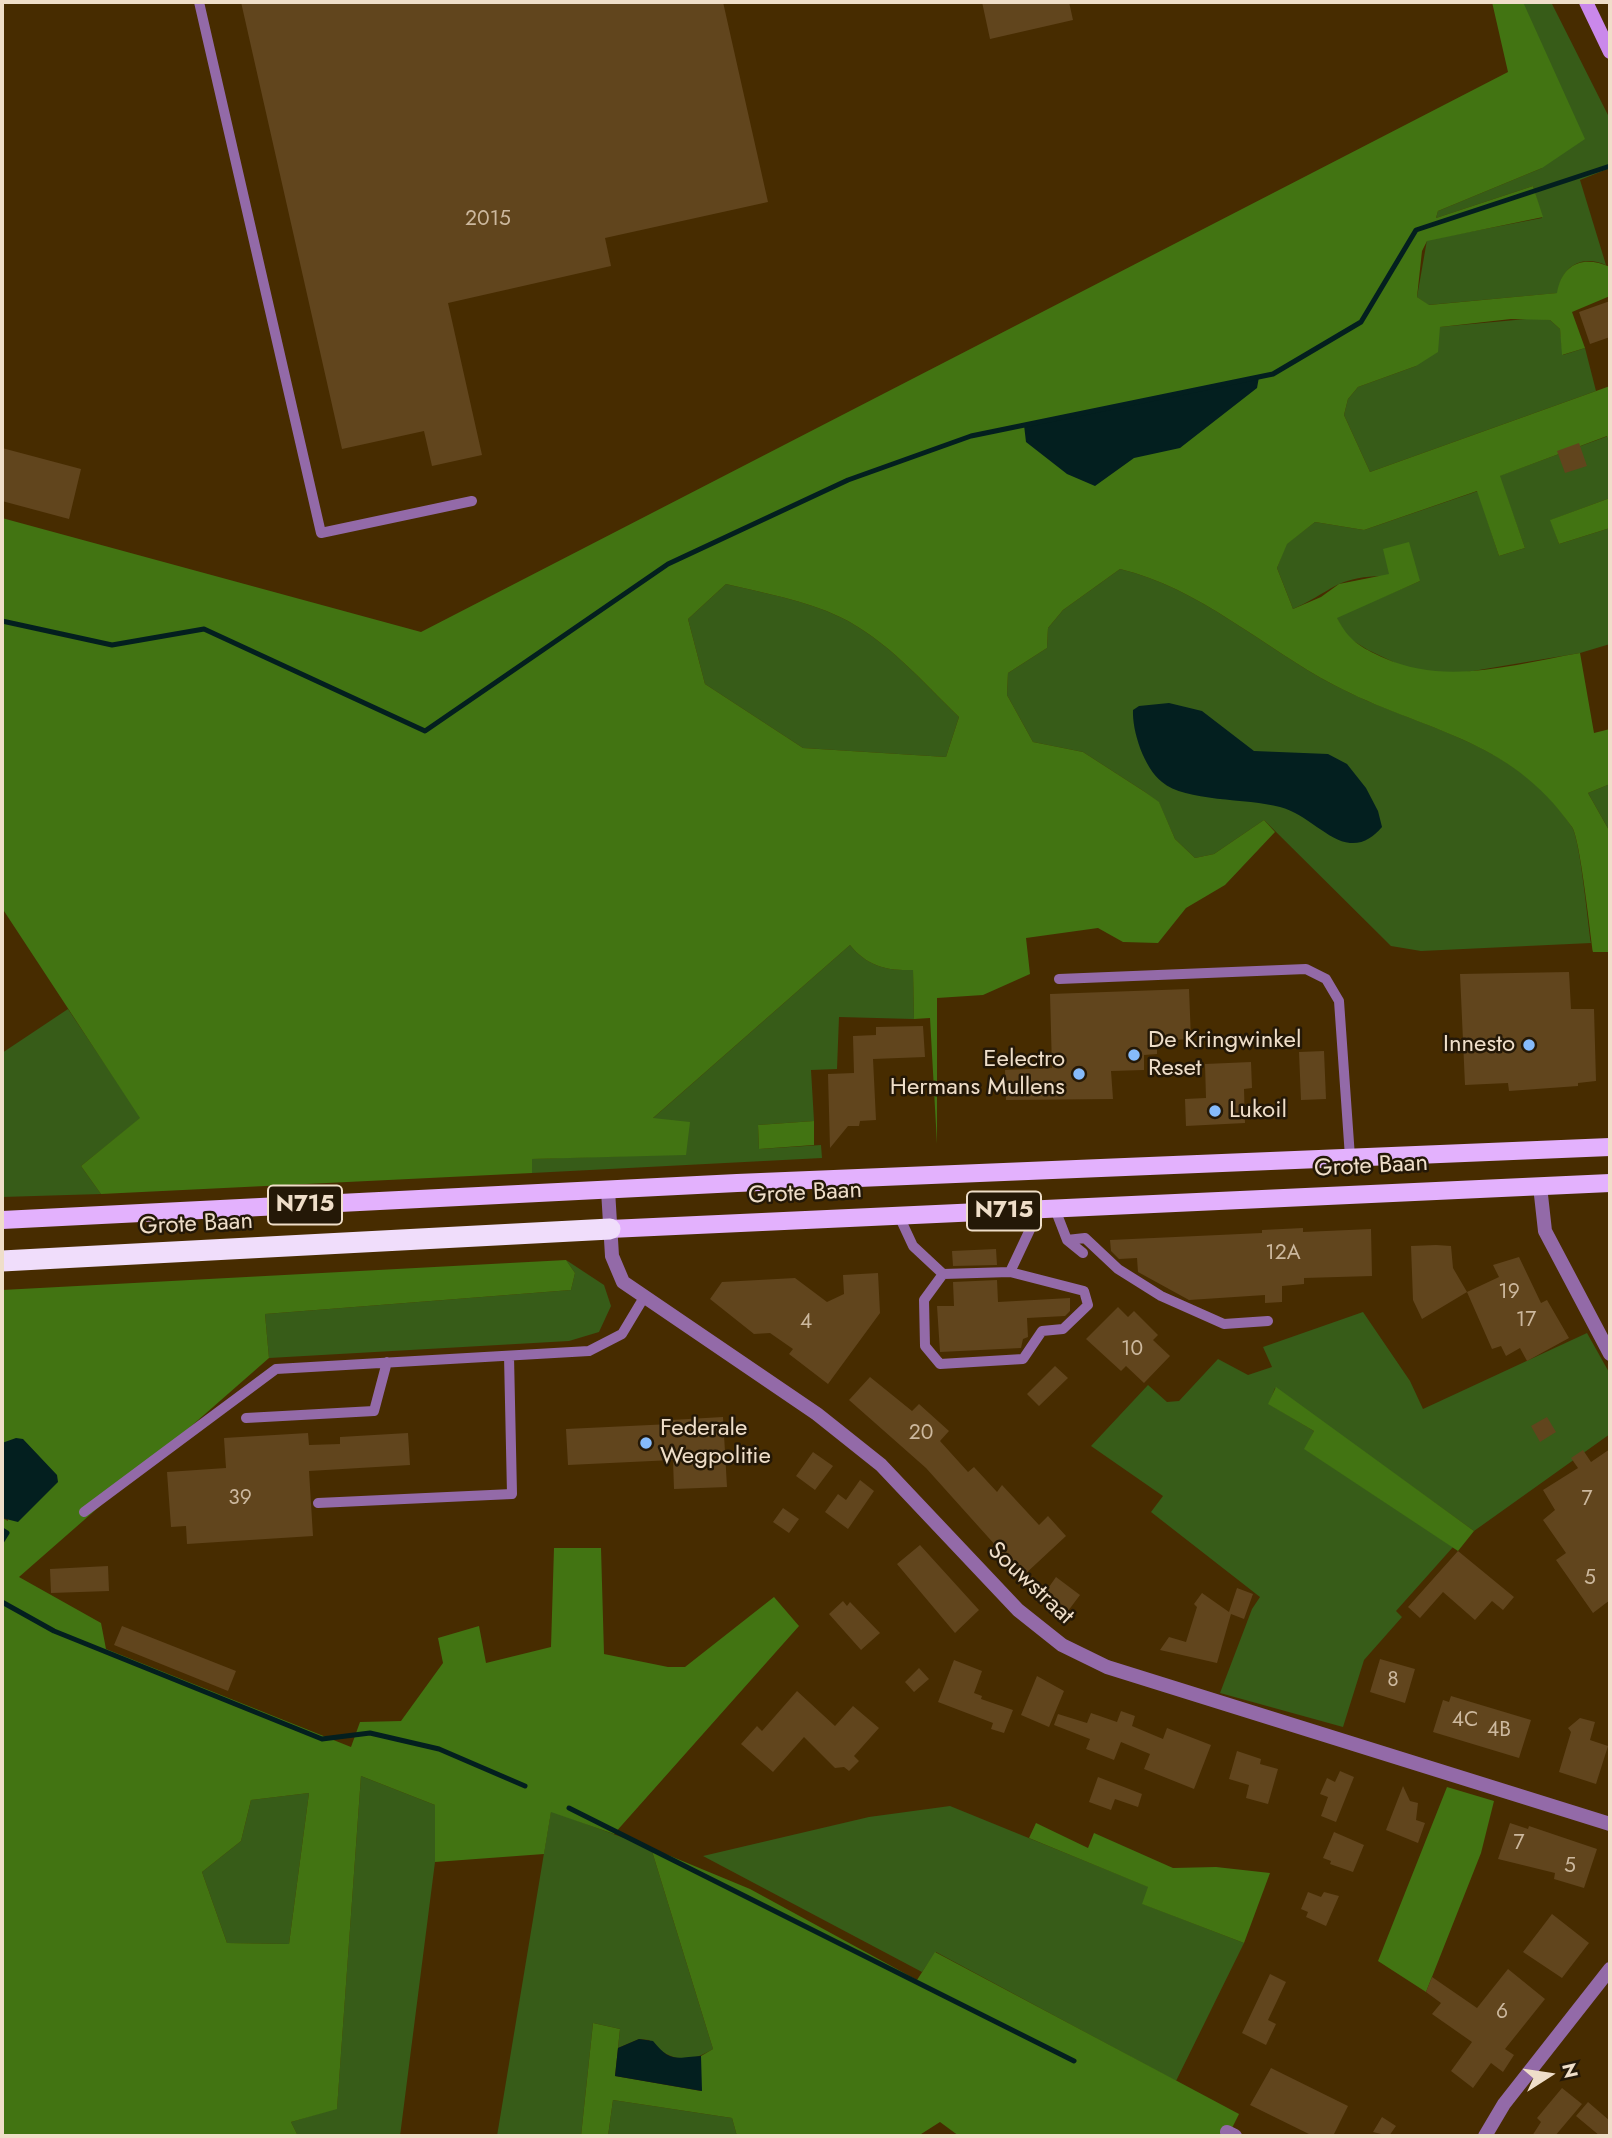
<!DOCTYPE html>
<html>
<head>
<meta charset="utf-8">
<style>
	body { margin:0 }
	#map { position:relative; width:1612px; height:2138px; overflow:hidden; background:#472c00; font-family:Jost,sans-serif }
	canvas { display:block }
	.frame { position:absolute; inset:0; border:4px solid #efdec9; pointer-events:none }
	.north { position:absolute; left:1514px; top:2040px; width:70px; height:70px; -webkit-text-stroke:5px #241807; paint-order:stroke; rotate:78deg; font-size:19px; font-weight:700; line-height:28px; text-align:center; color:#efdec9 }
	.north::after { content:''; display:block; margin:auto; width:24px; height:32px; background:#efdec9; clip-path:polygon(50% 0,100% 100%,50% 72%,0 100%) }
</style>
</head>
<body>
<div id="map">
<canvas width="1612" height="2138"></canvas>
<div class="frame"></div>
<div class="north">N</div>
</div>
<script>
const c = document.querySelector('canvas').getContext('2d');
c.lineJoin = 'round';
function paint(path, color) {
  c.fillStyle = color;
  c.fill(path, 'evenodd');
}
function strokePath(path, color, width, dash) {
  c.strokeStyle = color;
  c.lineWidth = width;
  c.lineCap = dash ? 'butt' : 'round';
  c.setLineDash(dash || []);
  c.stroke(path);
}
function drawText(font, color, halo, rows, align = 'center') {
  c.font = font + ' Jost,sans-serif';
  c.lineWidth = 5;
  c.setLineDash([]);
  c.textBaseline = 'middle';
  c.strokeStyle = halo;
  c.fillStyle = color;
  for (const [text, x, y, turn = 0] of rows) {
    c.save();
    c.translate(x, y);
    c.rotate((+turn || 0) * Math.PI / 180);
    c.textAlign = isNaN(turn) ? turn : align;
    if (halo) c.strokeText(text, 0, 0);
    c.fillText(text, 0, 0);
    c.restore();
  }
}
paint(new Path2D(`
	M1523,2H1551L1610,119V168L1580,180L1606,265C1581,254 1561,267 1558,293L1428,305L1417,297L1427,240L1542,218L1533,186L1436,218L1438,211L1542,168Z
	M1537,318L1550,320L1560,329L1563,355L1585,348L1596,391L1370,472L1344,415L1348,399L1358,387L1416,366L1439,327Z
	M1608,436L1610,498L1551,520L1559,544L1610,528V644L1580,653L1467,672H1433L1408,669L1368,650L1347,637L1336,617L1420,581C1394,575 1362,573 1337,585C1322,593 1309,602 1293,609L1277,568L1286,544L1315,522L1364,530L1478,491L1499,556L1525,548L1499,476Z
	M1120,569C1200,588 1262,647 1334,685C1420,730 1515,739 1572,827C1580,839 1588,923 1591,943L1421,951L1391,946L1264,820L1214,854L1195,858L1175,839L1159,803L1145,792L1083,752L1033,742L1007,695L1008,673L1047,648L1048,628L1063,610Z
	M726,584C763,593 805,600 840,617C886,639 923,682 959,717L946,757L803,748L705,684L688,619Z
	M1610,784V832L1588,793Z
	M850,945C867,966 887,971 913,970L914,1019L839,1017L837,1069L811,1070L814,1121L758,1125L759,1149L821,1145L822,1158L532,1173L531,1159L685,1154L652,1119Z
	M68,1009L141,1118L81,1166L101,1194L2,1197V1053Z
	M566,1260L604,1285L611,1306L599,1332L569,1341L269,1358L265,1314L571,1290L575,1273Z
	M1363,1312L1410,1381L1423,1409L1587,1333L1610,1374V1434L1474,1531L1275,1388L1269,1404L1314,1431L1305,1449L1453,1547L1396,1611L1402,1617L1364,1660L1343,1727L1220,1693L1252,1609L1260,1597L1151,1512L1163,1496L1091,1446L1148,1385L1167,1402L1179,1401L1218,1359L1248,1375L1272,1367L1263,1347Z
	M361,1776L435,1805V1862L400,2136H298L291,2122L337,2108Z
	M309,1793L289,1944L227,1943L202,1872L241,1841L251,1800Z
	M950,1806L1149,1887L1143,1904L1244,1943L1176,2081L936,1952L922,1972L703,1856L869,1817Z
	M551,1811L651,1848L713,2049C687,2065 669,2061 649,2040L639,2039L618,2048L620,2029L593,2023L581,2136H497Z
	M613,2100L732,2118L737,2136H608Z`), '#375c18');
paint(new Path2D(`
	M1492,2H1523L1585,139L1542,168L1438,211L1436,218L1533,186L1543,217L1427,241L1422,251L1417,297L1429,305L1557,293C1562,263 1584,255 1610,267V296L1572,312L1585,348L1562,355L1560,329L1550,320L1511,319L1440,327L1438,352L1416,366L1358,387L1348,399L1344,415L1370,472L1610,386V443L1607,436L1500,476L1525,548L1499,556L1477,491L1364,530L1315,522L1287,544L1277,568L1293,609L1321,597L1339,584L1389,574L1383,549L1409,542L1420,581L1337,618C1349,641 1360,647 1384,658C1447,686 1515,664 1580,653L1594,733L1610,729V784L1588,793L1610,832V952H1593C1590,932 1580,838 1572,827C1509,736 1423,732 1334,685C1262,647 1200,588 1120,569L1063,610L1048,628L1047,648L1008,673L1007,695L1033,742L1083,752L1145,792L1159,802L1175,839L1195,858L1214,854L1264,820L1275,832L1225,885L1186,908L1158,943L1123,942L1098,928L1026,938L1030,974L983,995L937,998V1144L930,1018L914,1019L913,970C887,971 867,966 850,945L653,1118L690,1122L686,1155L532,1159V1173L101,1194L81,1166L140,1118L2,908V518L421,632L1508,72ZM726,584C763,593 805,600 840,617C886,639 923,682 959,717L946,757L803,748L705,684L688,619Z
	M1610,498V528L1559,544L1550,520Z
	M814,1121V1145L759,1149L758,1125Z
	M566,1260L575,1273L571,1290L265,1314L269,1358L19,1577L101,1623L106,1649L351,1747L360,1722L401,1721L443,1663L438,1638L479,1626L486,1663L551,1647L554,1548H601L604,1654L668,1667H685L774,1597L799,1626L614,1834L551,1812L544,1854L435,1862V1805L361,1776L337,2109L291,2122L298,2136H2V1518L8,1521L2,1443V1290ZM309,1793L289,1944L227,1943L202,1872L241,1841L251,1800Z
	M1276,1387L1474,1531L1458,1551L1304,1449L1314,1431L1268,1404Z
	M1447,1787L1494,1801L1481,1853L1426,1992L1378,1961Z
	M1036,1823L1088,1848L1094,1833L1173,1868L1216,1867L1270,1873L1244,1943L1142,1904L1148,1887L1029,1838Z
	M651,1848L750,1889L917,1980L935,1952L1239,2114L1228,2136H959L940,2122L918,2136H737L732,2118L613,2100L608,2136H581L593,2023L620,2029L615,2076L701,2091V2056L713,2049Z`), '#427412');
paint(new Path2D(`
	M1259,377L1257,388L1180,448L1134,458L1095,486L1067,474L1026,442L1024,425Z
	M1169,703L1202,711L1254,751L1328,754L1347,764L1366,788L1378,811L1382,827C1373,837 1364,844 1350,843C1328,841 1307,814 1280,807C1247,798 1185,802 1162,782C1144,768 1132,731 1133,710L1139,706Z
	M16,1438L23,1439L57,1475L58,1482L18,1522L2,1518V1443Z
	M639,2039L653,2041C670,2062 675,2058 701,2056L702,2091L615,2076L618,2048Z`), '#031f1f');
strokePath(new Path2D(`
	M2,621L112,645L204,629L425,731L668,564L848,480L971,436L1273,374L1361,322L1416,230L1610,166
	M2,1530L7,1533L2,1541
	M2,1602L54,1631L322,1739L370,1733L439,1749L525,1786
	M569,1808L1074,2061`), '#031f1f', 5);
paint(new Path2D(`
	M241,2H723L768,202L605,238L611,266L448,303L482,455L432,466L424,431L342,449Z
	M982,2H1069L1073,20L990,39Z
	M1610,301V337L1590,344L1579,312Z
	M1579,443L1587,466L1565,473L1557,451Z
	M2,448L81,469L69,519L2,501Z
	M1569,972L1571,1009H1594L1596,1081L1578,1083V1086L1509,1091L1508,1083L1465,1085L1460,974Z
	M1189,989L1191,1039L1157,1041V1054L1144,1055V1070L1111,1071L1113,1099L1006,1100L1005,1070L1052,1068L1050,994Z
	M923,1026L925,1057L873,1059L876,1120L860,1121L859,1126H848L830,1148L828,1074L854,1073L853,1036L876,1035V1027Z
	M1324,1051L1326,1099L1301,1100L1299,1052Z
	M1251,1062L1252,1088L1244,1089L1245,1123L1186,1126L1185,1099L1206,1098L1205,1064Z
	M1303,1228V1232L1371,1229L1372,1276L1304,1278V1284L1282,1286V1302L1265,1303V1295L1189,1300L1138,1272L1137,1258L1119,1259L1111,1251L1110,1240L1262,1233V1230Z
	M1436,1245L1451,1246L1453,1268L1467,1292L1422,1319L1413,1300L1411,1246Z
	M996,1249L997,1265L953,1266L952,1251Z
	M1519,1257L1541,1303L1547,1300L1569,1338L1527,1361L1520,1348L1506,1356L1501,1346L1492,1349L1467,1292L1499,1277L1493,1265Z
	M878,1273L880,1313L828,1384L789,1354L793,1349L770,1333L754,1334L710,1299L722,1282L795,1278L827,1302L844,1294L843,1275Z
	M997,1280L998,1302L1070,1298V1311L1065,1316L1027,1318L1028,1337L1023,1339L1021,1348L940,1352L937,1306H954L953,1282Z
	M1118,1307L1128,1317L1134,1311L1158,1335L1153,1340L1170,1356L1144,1383L1126,1366L1121,1371L1086,1339Z
	M1055,1366L1068,1378L1039,1406L1027,1394Z
	M870,1377L912,1411L919,1404L949,1431L940,1441L968,1472L974,1467L997,1492L1002,1485L1039,1525L1048,1516L1066,1536L1023,1576L926,1468L849,1400Z
	M723,1417L727,1487L674,1489L673,1460L568,1465L566,1429L671,1424V1420Z
	M1547,1417L1556,1432L1540,1442L1531,1426Z
	M308,1433L309,1445L340,1444V1437L408,1433L410,1465L309,1471L313,1536L187,1544L186,1526L171,1527L167,1472L226,1468L224,1438Z
	M1610,1449V1600L1593,1613L1556,1560L1566,1553L1543,1520L1555,1510L1543,1490L1578,1468L1571,1458L1583,1450L1591,1462Z
	M813,1452L833,1466L815,1490L796,1476Z
	M860,1480L874,1491L848,1529L825,1512L838,1494L846,1500Z
	M783,1508L799,1519L789,1533L773,1522Z
	M920,1545L979,1610L955,1633L897,1564Z
	M1458,1551L1514,1597L1503,1610L1492,1601L1475,1620L1443,1592L1420,1618L1408,1607Z
	M108,1566L109,1591L51,1593L50,1569Z
	M1056,1577L1080,1595L1068,1611L1044,1594Z
	M1237,1588L1253,1594L1244,1619L1231,1614L1217,1663L1160,1650L1169,1637L1186,1642L1197,1607L1194,1604L1202,1593L1229,1612Z
	M843,1601L847,1606L850,1602L880,1633L861,1650L829,1614Z
	M122,1626L236,1671L228,1691L114,1645Z
	M1380,1659L1415,1669L1405,1703L1370,1692Z
	M954,1660L982,1671L974,1693L982,1696L981,1699L1013,1710L1004,1733L991,1729L993,1723L938,1702Z
	M919,1668L929,1679L914,1692L905,1682Z
	M1037,1676L1064,1691L1049,1727L1021,1715Z
	M797,1691L835,1726L853,1706L879,1728L854,1756L859,1761L849,1771L844,1767L835,1768L804,1737L773,1772L741,1744L757,1726L762,1731Z
	M1451,1696L1531,1720L1519,1758L1433,1732L1443,1700L1449,1702Z
	M1121,1711L1135,1716L1132,1726L1163,1739L1167,1728L1211,1745L1194,1789L1144,1769L1150,1754L1121,1742L1114,1760L1086,1749L1090,1739L1054,1725L1058,1714L1087,1723L1091,1713L1117,1722Z
	M1580,1718L1595,1722L1590,1740L1608,1746L1596,1784L1559,1772L1571,1732L1568,1728Z
	M1237,1751L1261,1759L1260,1764L1278,1769L1268,1804L1246,1798L1249,1785L1229,1779Z
	M1340,1771L1354,1777L1336,1822L1321,1816L1328,1797L1320,1794L1327,1778L1335,1782Z
	M1098,1777L1142,1794L1138,1807L1115,1799L1111,1810L1089,1802Z
	M1403,1786L1410,1801L1418,1803L1416,1820L1425,1823L1418,1843L1386,1830Z
	M1510,1823L1528,1829L1529,1826L1597,1849L1584,1888L1554,1879L1555,1873L1498,1859Z
	M1334,1832L1364,1845L1353,1872L1330,1864L1331,1861L1323,1858Z
	M1308,1892L1321,1897L1324,1892L1339,1896L1326,1926L1306,1917L1308,1912L1301,1909Z
	M1552,1914L1589,1943L1562,1978L1523,1952Z
	M1508,1969L1545,1999L1505,2049L1514,2055L1503,2072L1491,2063L1473,2088L1451,2071L1472,2042L1432,2014L1441,2003L1426,1992L1432,1977L1477,2008Z
	M1270,1974L1286,1982L1268,2020L1276,2024L1266,2045L1242,2033Z
	M1271,2068L1348,2106L1333,2136H1313L1250,2105Z
	M1562,2088L1582,2104L1555,2136H1532L1541,2122L1537,2118Z
	M1588,2102L1610,2121V2136H1600L1576,2116Z
	M1382,2117L1396,2126L1389,2136L1373,2132Z`), '#61451d');
strokePath(new Path2D(`
	M199,2L321,533L472,501
	M1059,979L1306,969L1326,979L1339,1001L1350,1157
	M1055,1209L1067,1240L1083,1253
	M899,1216L913,1246L943,1274L1010,1272L1034,1221L1033,1210
	M1067,1240L1085,1238L1118,1269L1161,1296L1224,1324L1268,1321
	M943,1274L924,1300L925,1346L940,1364L1023,1359L1042,1331L1063,1329L1088,1305L1084,1291L1010,1272
	M246,1418L374,1411L387,1362
	M318,1503L512,1494L509,1356
	M84,1512L276,1369L589,1351L622,1334L643,1299`), '#936aa8', 10);
strokePath(new Path2D(`
	M1540,1186L1545,1231L1610,1354
	M608,1190L612,1256L623,1282L817,1414L881,1465L1018,1610L1062,1645L1107,1667L1610,1824
	M1227,2132L1235,2136
	M1485,2136L1504,2104L1610,1969`), '#936aa8', 14);
strokePath(new Path2D(`
	M1586,2L1610,52`), '#ca88eb', 14);
strokePath(new Path2D(`
	M2,1220L737,1183L1610,1147
	M610,1229L1610,1183`), '#e3b1fd', 18);
strokePath(new Path2D(`
	M2,1261L610,1229`), '#f0ddfb', 21);
for (const [x, y, r, color] of [
	[1529,1045,7,"#86bbfb"],
	[1134,1055,7,"#86bbfb"],
	[1079,1074,7,"#86bbfb"],
	[1215,1111,7,"#86bbfb"],
	[646,1443,7,"#86bbfb"]
]) {
  const dot = new Path2D();
  dot.arc(x, y, r, 0, 2 * Math.PI);
  c.fillStyle = color;
  c.fill(dot);
  strokePath(dot, '#241807', 2.5);
}
drawText('21px', '#ccb89e', null, [
	["2015",488,220],
	["12A",1283,1254],
	["19",1509,1293],
	["17",1526,1321],
	["4",806,1323],
	["10",1132,1350],
	["20",921,1434],
	["39",240,1499],
	["7",1587,1500],
	["5",1590,1579],
	["8",1393,1681],
	["4C",1465,1721],
	["4B",1499,1731],
	["7",1519,1844],
	["5",1570,1867],
	["6",1502,2013]
]);
for (const [x, y, w] of [
	[305,1205,74],
	[1004,1211,74]
]) {
  const box = new Path2D();
  box.roundRect(x - w / 2, y - 19.5, w, 39, 5);
  c.fillStyle = '#241807';
  c.fill(box);
  strokePath(box, '#efdec9', 2);
}
drawText('bold 23px', '#efdec9', null, [
	["N715",305,1205],
	["N715",1004,1211]
]);
drawText('24px', '#efdec9', '#241807', [
	["De Kringwinkel",1148,1041],
	["Reset",1148,1069],
	["Innesto",1515,1045,"right"],
	["Eelectro",1065,1060,"right"],
	["Hermans Mullens",1065,1088,"right"],
	["Lukoil",1229,1111],
	["Federale",660,1429],
	["Wegpolitie",660,1457]
], 'left');
drawText('24px', '#efdec9', '#241807', [
	["Grote Baan",1371,1167,-3],
	["Grote Baan",805,1194,-3],
	["Grote Baan",196,1225,-3],
	["Souwstraat",1030,1584,43]
]);
</script>
</body>
</html>
